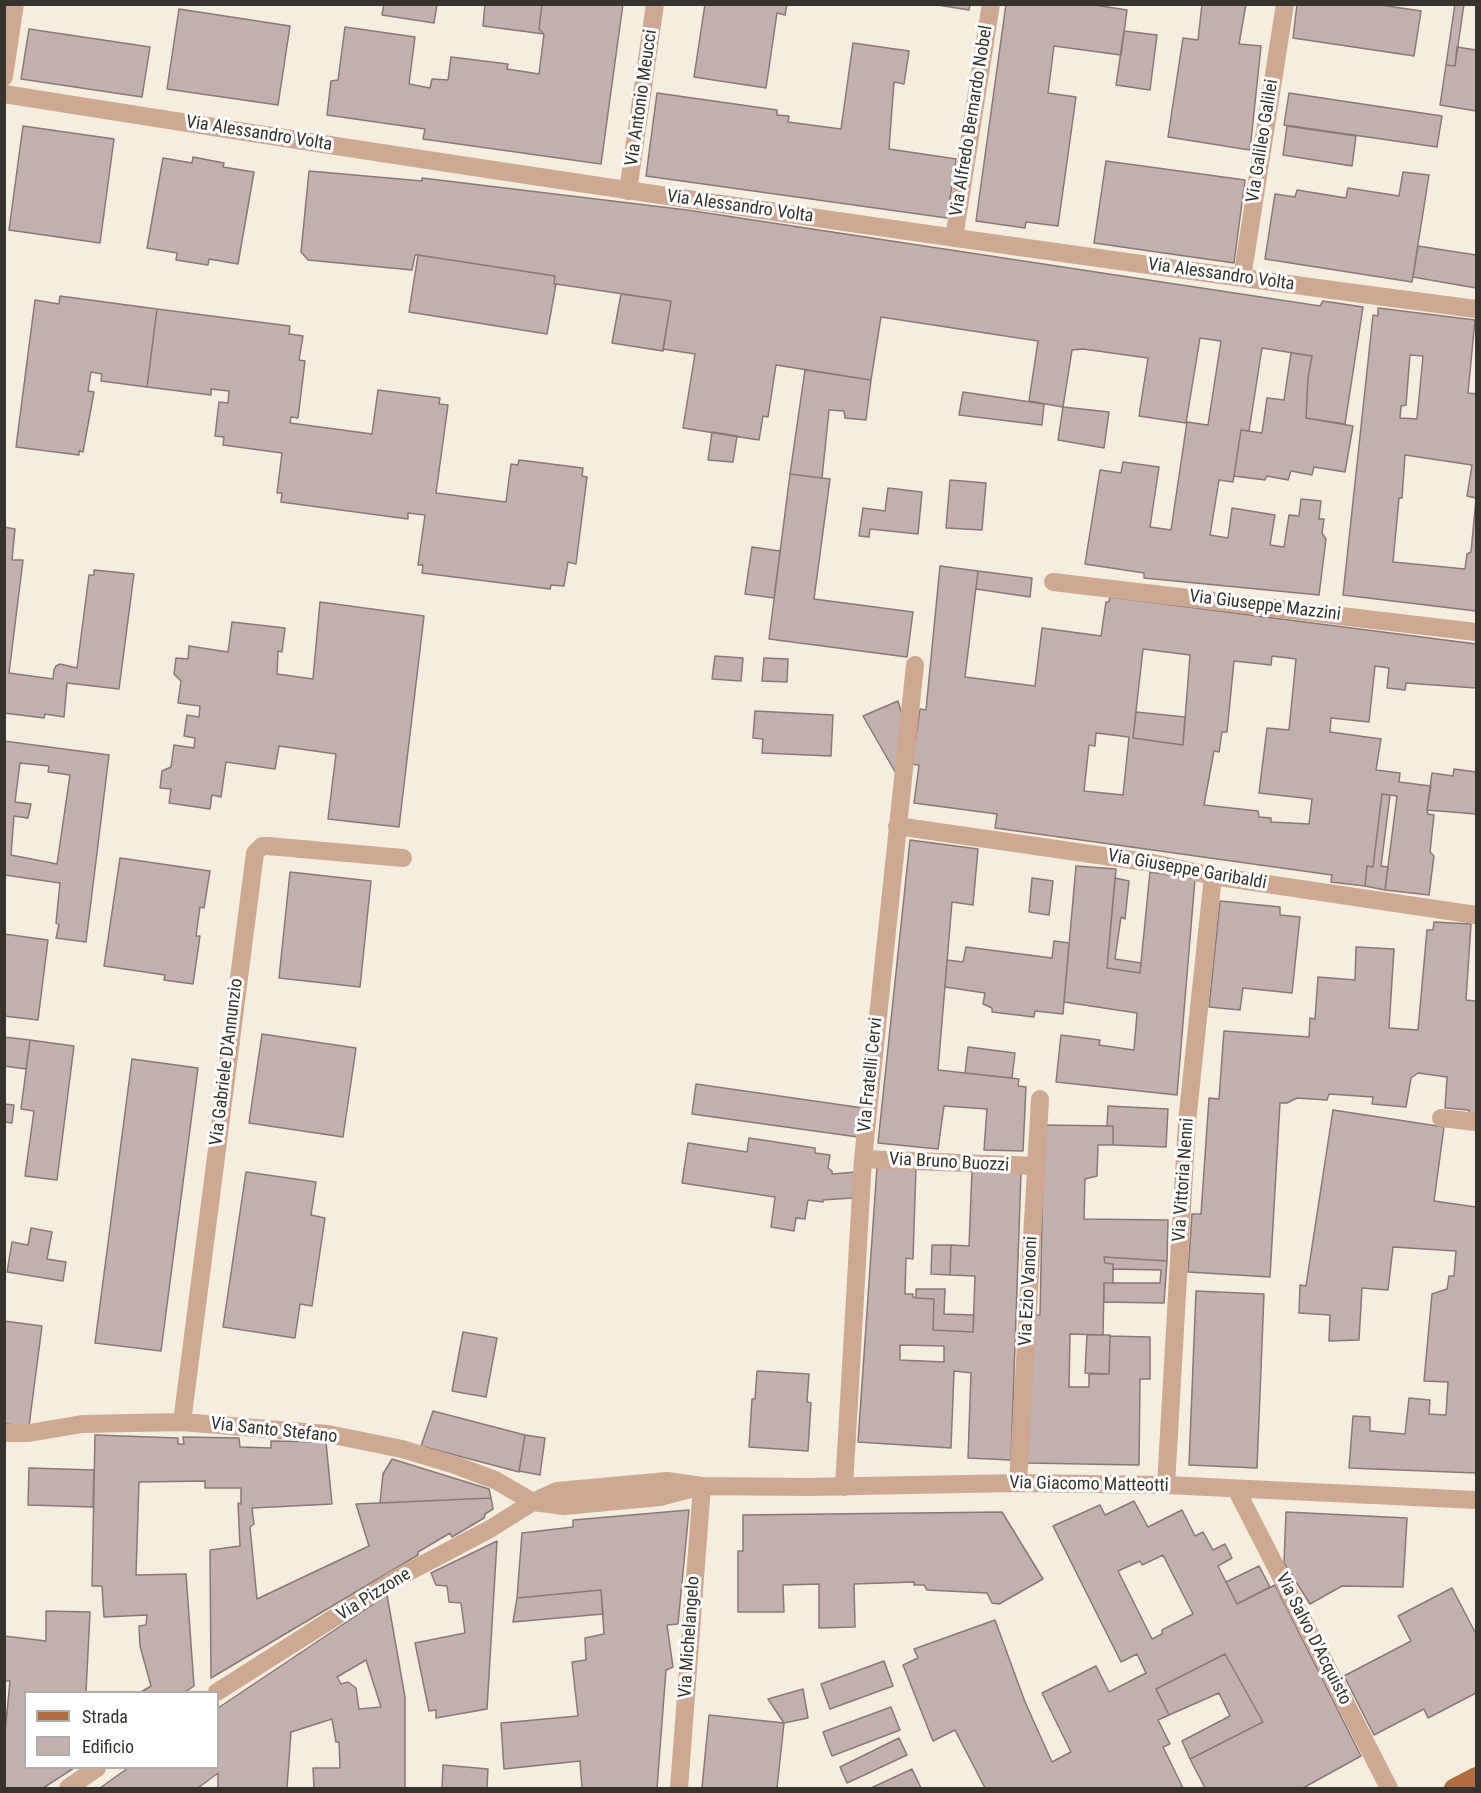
<!DOCTYPE html>
<html>
<head>
<meta charset="utf-8">
<style>
	body { margin:0 }
	#map { position:relative; width:1481px; height:1793px; overflow:hidden; background:#f5edde; font-family:"Roboto Condensed",sans-serif }
	canvas { display:block }
	.frame { position:absolute; inset:0; border:6px solid #36332d; pointer-events:none }
	.legend { position:absolute; left:24px; top:1691px; width:195px; height:78px; box-sizing:border-box; background:#fff; border:2px solid #afadab; margin:0; padding:8px 10px; list-style:none; font-size:18px; color:#36332d }
	.legend li { display:flex; align-items:center; gap:12px; height:30px }
	.legend b { width:30px; border:2px solid #afadab }
</style>
</head>
<body>
<div id="map">
<canvas width="1481" height="1793"></canvas>
<div class="frame"></div>
<ul class="legend">
<li><b style="height:8px;background:#b06b3f"></b>Strada</li>
<li><b style="height:16px;background:#c3b0af"></b>Edificio</li>
</ul>
</div>
<script>
const c = document.querySelector('canvas').getContext('2d');
c.lineJoin = 'round';
function paint(path, color) {
  c.fillStyle = color;
  c.fill(path, 'evenodd');
}
function strokePath(path, color, width, dash) {
  c.strokeStyle = color;
  c.lineWidth = width;
  c.lineCap = dash ? 'butt' : 'round';
  c.setLineDash(dash || []);
  c.stroke(path);
}
function drawText(font, color, halo, rows, align = 'center') {
  c.font = font + ' "Roboto Condensed",sans-serif';
  c.lineWidth = 6;
  c.setLineDash([]);
  c.textBaseline = 'middle';
  c.strokeStyle = halo;
  c.fillStyle = color;
  for (const [text, x, y, turn = 0] of rows) {
    c.save();
    c.translate(x, y);
    c.rotate((+turn || 0) * Math.PI / 180);
    c.textAlign = isNaN(turn) ? turn : align;
    if (halo) c.strokeText(text, 0, 0);
    c.fillText(text, 0, 0);
    c.restore();
  }
}
const building = new Path2D(`
	M384,4H437L434,23L382,15Z
	M485,4H542L539,29L544,34L483,26Z
	M542,4H623L601,164L423,139L425,129L327,115L331,81L338,80L345,27L415,37L409,84L430,88L432,79L448,80L451,57L508,64L507,69L539,74L544,34L539,29Z
	M787,4L785,15L777,13L766,88L694,77L705,4Z
	M931,4H970L969,10Z
	M1006,4H1088L1127,10L1121,55L1054,46L1048,93L1076,97L1058,226L1026,222L1025,228L976,221Z
	M1202,4H1246L1239,44L1261,46L1250,150L1168,137L1183,38L1198,40Z
	M1297,4H1374L1421,11L1414,56L1293,38Z
	M1455,4H1464L1455,66L1446,65Z
	M179,9L290,26L278,105L167,89Z
	M29,29L150,47L142,97L21,79Z
	M1124,31L1157,35L1150,90L1116,85Z
	M853,43L909,51L904,84L894,82L889,149L956,159L947,218L646,176L657,93L777,110V115L789,116L788,122L841,129Z
	M1457,47L1476,50V111L1440,105L1446,65L1455,66Z
	M1289,93L1442,116L1437,147L1284,125Z
	M23,126L114,139L100,243L9,230Z
	M1287,126L1356,136L1352,166L1283,155Z
	M193,157L224,163L223,167L254,172L238,264L209,259L208,265L176,260L177,253L147,248L163,158L192,163Z
	M1106,161L1245,180L1234,263L1094,243Z
	M309,171L422,181V178L687,210L1320,306L1323,301L1363,307L1345,424L1306,418L1308,378L1312,356L1262,348L1249,431L1241,430L1233,482L1219,480L1210,535L1228,538L1232,508L1275,515L1270,545L1284,547L1289,515L1299,516L1301,499L1321,501L1319,519H1324L1322,533L1326,539L1319,595L1144,578V573L1085,564L1100,470L1121,473L1123,462L1159,467L1150,527L1171,530L1187,422L1208,425L1221,341L1200,338L1186,423L1139,416L1148,358L1083,349L1072,350L1063,407L1029,401L1038,341L881,317L871,380L776,365L768,417L763,416L759,440L683,428L695,354L663,349L671,301L556,284H554L555,276L418,255H415L412,270L308,260L301,252Z
	M1403,172L1429,175L1412,282L1265,259L1275,194L1295,197L1297,190L1346,198L1348,188L1399,196Z
	M1418,246L1476,255V288L1413,277Z
	M418,255L555,276L554,284H556L547,334L409,312Z
	M621,294L671,301L663,351L612,343Z
	M60,296L157,309L147,387L101,381L102,374L91,372L88,391L94,392L83,452L79,451V455L16,447L35,300L59,304Z
	M1378,308L1475,320L1468,393L1476,394V498L1467,496L1472,465L1405,455L1402,498H1399L1393,562L1465,569L1467,554L1471,552L1476,499V611L1343,595L1373,315L1378,316ZM1410,355L1423,356L1417,419L1400,418L1401,406L1406,405Z
	M157,309L290,326L289,334L303,336L299,360L305,361L298,418L291,417L290,423L372,434L378,390L440,398L439,404L448,405L436,493L506,502L511,464L518,465L519,460L583,468L582,476L587,477L576,564L568,562L564,586L551,585L550,589L422,573L423,565H418L425,515L408,513V519L281,502L282,493H277L282,453L223,445L224,437L215,436L219,402L228,403L229,391L211,389V395L147,387Z
	M1291,353L1312,356L1308,378L1306,418L1353,426L1345,472L1314,467L1312,475L1291,471L1288,480L1267,476L1265,480L1234,476L1241,430L1262,433L1267,398L1284,400Z
	M805,370L871,380L866,420L845,418L844,411L829,410L822,478L790,474Z
	M963,392L1044,404L1042,425L959,415Z
	M1063,407L1109,412L1104,448L1058,440Z
	M712,432L737,436L733,462L708,460Z
	M790,474L830,479L814,599L913,612L907,657L769,639Z
	M950,480L986,483L982,530L946,528Z
	M888,488L922,492L918,534L870,529L869,537L859,536L863,508L885,511Z
	M4,527L15,529L12,560H23L9,673L53,679L54,670L56,666L60,664L77,668L89,575H94V570L134,574L119,689L67,683L64,717L45,714L44,718L4,713Z
	M752,547L780,551L774,598L745,594Z
	M940,566L978,571L965,677L1035,686L1042,628L1101,636L1106,602H1109L1110,597L1476,644V688L1406,683L1405,690L1387,688L1389,668L1375,666L1369,722L1331,718L1330,732L1381,739L1376,770L1400,773L1399,782L1431,786L1427,810L1428,814L1434,815L1430,852L1434,856L1429,895L1385,890L1397,796L1382,794L1373,867L1367,866L1365,886L1331,882L1332,875L995,828L997,814L914,803L919,765L912,764L920,709L926,710ZM1143,649L1190,655L1183,745L1133,738ZM1272,656L1296,659L1289,730L1267,728L1259,793L1312,799L1309,824L1271,822V818L1259,817L1258,811L1204,805L1214,751L1219,752L1222,732H1227L1234,661L1271,665ZM1096,733L1129,737L1123,795L1084,791L1089,745L1095,746Z
	M978,571L1032,578L1030,597L976,589Z
	M320,602L424,616L399,827L328,819L336,754L279,746L275,769L226,762L221,797L212,795L210,809L169,803L171,789L160,788L162,771L171,767L174,745L194,748L195,738L184,736L187,715L199,717L200,706L178,703L181,681L174,674L176,658L188,659L189,646L228,652L232,622L285,628L282,652L278,651L277,674L313,679Z
	M715,656L743,658L741,681L712,679Z
	M764,658L788,659L787,682L762,681Z
	M898,701L902,715L898,777L863,716Z
	M755,711L833,715L831,756L762,753L763,739L753,738Z
	M1136,712L1185,717L1183,745L1133,738Z
	M4,741L109,755L86,942L56,938L59,925L56,923L60,883L5,875L4,878ZM20,763L49,766L48,772L70,775L57,864L11,855L14,816L28,818L31,804L15,802Z
	M1454,769L1476,772V814L1427,810L1432,773L1453,776Z
	M1382,794L1390,795L1381,866L1388,867L1385,890L1365,886L1367,866L1373,867Z
	M910,840L978,849L973,905L952,902L938,1070L1019,1079L1018,1086L1026,1087L1023,1151L984,1150L987,1109L944,1106L938,1149L878,1143Z
	M120,858L210,871L204,908L200,907L196,936H200L193,984L164,980L165,975L104,966Z
	M1076,866L1116,869L1107,968L1140,973L1150,872L1195,879L1177,1095L1056,1082L1061,1035L1100,1040L1099,1045L1134,1050L1137,1013L1064,1002Z
	M290,872L371,881L360,987L279,978Z
	M1032,878L1053,881L1049,915L1029,912Z
	M1115,878L1129,881L1125,919L1121,917L1115,959L1141,963L1140,973L1107,968Z
	M1220,901L1280,907V915L1300,917L1292,993L1243,988L1240,1010L1209,1007Z
	M1434,922L1471,924L1466,1000L1476,1001V1117H1469V1110L1445,1108L1447,1077L1418,1073L1411,1078L1406,1107L1372,1104L1373,1097L1329,1094L1327,1100L1297,1098L1287,1103H1280L1270,1277L1188,1272L1192,1214H1201L1209,1098L1219,1099L1224,1031L1309,1037L1310,1018L1315,1019L1318,977L1355,980L1356,947L1394,949L1389,1028L1418,1030L1427,930H1433Z
	M4,934L48,940L38,1020L4,1016Z
	M1054,941L1069,943L1063,1014L1035,1011L1034,1017L992,1012V1008L983,1004L985,993L945,987L947,960L963,962L966,947L1052,958Z
	M262,1034L356,1048L343,1137L249,1123Z
	M4,1037L30,1040L26,1069L4,1066Z
	M30,1040L74,1046L57,1180L25,1176L34,1111L21,1109Z
	M968,1047L1015,1053L1012,1078L965,1073Z
	M132,1059L198,1068L161,1351L95,1343Z
	M696,1084L863,1108L858,1137L692,1114Z
	M4,1104L14,1105L12,1123L4,1122Z
	M1108,1106L1168,1109L1166,1147L1113,1145V1126H1107Z
	M1333,1110L1444,1127L1434,1201L1476,1207V1473L1349,1468L1353,1416L1370,1417V1431L1405,1434L1409,1398L1430,1400L1429,1414L1446,1415L1448,1382L1424,1381L1432,1294L1447,1289L1449,1276H1454L1456,1251L1393,1247L1388,1290L1362,1288L1359,1340L1329,1341L1330,1315L1299,1313L1300,1285L1306,1286Z
	M1044,1125L1113,1126V1145H1098L1097,1176L1085,1179L1084,1219L1168,1220L1167,1261L1104,1257L1105,1263L1113,1264V1283H1104L1103,1335L1070,1334L1069,1387H1089V1374H1109L1110,1336L1150,1337V1379H1140L1139,1465L1026,1463L1033,1315H1040Z
	M749,1138L815,1148V1153L830,1155L828,1168L832,1171V1174L856,1172L852,1198L823,1200V1202L808,1200L805,1219L796,1218L794,1231L771,1227L775,1197L682,1183L688,1143L747,1152Z
	M877,1167H916L913,1259L906,1258L905,1294H913V1297L916,1298L934,1299L933,1330L973,1332L975,1276L950,1275L951,1245L969,1246L972,1171L1021,1172L1011,1460L968,1458L971,1373L954,1371L951,1448L858,1442ZM900,1345L944,1346V1362L900,1360Z
	M246,1172L316,1182L311,1215L325,1218L312,1306L300,1304L295,1338L223,1327Z
	M31,1228L52,1232L47,1259L66,1262L63,1281L7,1272L12,1242L28,1245Z
	M932,1245H951L950,1275L931,1274Z
	M1104,1257L1167,1261L1164,1303L1104,1302V1283H1160L1161,1270L1113,1269V1264L1105,1263Z
	M916,1289H945L944,1314L974,1315L973,1332L933,1330L934,1299L916,1298Z
	M1196,1291L1264,1294L1257,1468L1189,1465Z
	M4,1321L42,1326L29,1426L4,1424Z
	M463,1332L497,1338L486,1397L452,1391Z
	M1087,1335H1110L1109,1374L1085,1373Z
	M757,1371L809,1374L807,1402L811,1403L808,1451L749,1447L752,1399H755Z
	M433,1411L525,1435L519,1472L421,1446Z
	M95,1435L178,1438V1444H184L183,1437L239,1438L240,1447L271,1448V1441L326,1442L332,1504L252,1508L254,1524L250,1527L257,1599L369,1546L356,1504L491,1498L493,1509L485,1514L484,1518L452,1537L450,1533L418,1552V1555L211,1678L210,1550L240,1546L238,1503L241,1504V1488H205V1481L139,1482L136,1575L186,1574L194,1686L185,1692H141L151,1686L140,1646L139,1626L146,1625L147,1615L104,1617L102,1586H92Z
	M525,1435L545,1438L540,1475L519,1471Z
	M392,1459L489,1489L491,1498L380,1503L383,1474Z
	M29,1468L94,1470L93,1507L28,1505Z
	M1134,1501L1148,1527L1182,1510L1195,1536L1203,1532L1213,1550L1225,1544L1232,1558L1218,1566L1237,1604L1275,1585L1361,1756L1303,1788H1205L1190,1759L1263,1722L1225,1654L1156,1689L1169,1715L1158,1720L1170,1744L1163,1747L1183,1788H985L955,1730L933,1741L903,1665L918,1658L914,1649L995,1620L1025,1702L1052,1762L1071,1752L1042,1693L1096,1666L1109,1692L1146,1673L1137,1654L1121,1662L1053,1526L1100,1505L1105,1515ZM1163,1555L1193,1614L1162,1630V1634L1152,1639L1118,1571L1140,1561L1142,1565Z
	M689,1510L678,1624L667,1625L673,1667L666,1670L657,1788H582L580,1761L504,1769L501,1723L578,1716L572,1662L586,1660L585,1638L604,1634L601,1590L517,1598L522,1533L573,1527V1520Z
	M1002,1512L1043,1579L999,1604L992,1603L987,1593L927,1590L924,1585H914V1582L854,1584L855,1627L819,1628V1584L783,1585L784,1612H738V1551H743V1515Z
	M1286,1512L1407,1518L1403,1587L1342,1586L1310,1604L1284,1563Z
	M497,1541L487,1709L436,1718V1710L429,1711L415,1643L465,1633L461,1603L449,1602L447,1586L436,1585L431,1573Z
	M1259,1566L1270,1587L1237,1604L1226,1582Z
	M1452,1588L1476,1634V1693L1428,1718L1424,1709L1374,1735L1344,1676L1411,1641L1398,1616Z
	M601,1590L603,1614L513,1622L517,1598Z
	M387,1595L405,1697V1788H314L313,1768H340L339,1742H336L332,1719L291,1732L287,1788H218V1773L198,1788H100L128,1768H218V1708ZM366,1660L381,1707L359,1709L356,1688L348,1682L341,1684L337,1677Z
	M46,1611L90,1612L86,1692H26V1768H74L43,1788H4V1743L10,1681H4V1636L46,1641Z
	M1225,1654L1263,1722L1190,1759L1182,1741L1230,1716L1219,1693L1169,1715L1156,1689Z
	M884,1661L893,1686L830,1709L821,1684Z
	M803,1689L808,1718L784,1723L768,1699Z
	M891,1707L900,1730L832,1756L823,1732Z
	M709,1715L784,1723L777,1788H702Z
	M899,1738L907,1755L847,1783L840,1767Z
	M443,1765L488,1769L487,1788H442Z
	M912,1769L921,1788H871Z`);
paint(building, '#c3b0af');
strokePath(building, '#897876', 1.5);
strokePath(new Path2D(`
	M4,77L15,4
	M4,94C494,172 985,245 1476,309
	M628,191L655,4
	M954,238L991,4
	M1242,278L1285,4
	M1053,582L1476,632
	M897,826L1153,863L1213,876L1476,915
	M1441,1118L1476,1122
	M863,1159L1036,1166
	M182,1422L255,853L262,846H268L403,858
	M4,1433H29L82,1424L182,1422L328,1434L402,1449L455,1465L495,1480L533,1502L564,1506L660,1497L702,1486L679,1788
	M1018,1483L1040,1099
	M1166,1485L1187,1122L1213,876
	M844,1487L863,1159L915,665
	M1236,1489L1389,1788
	M217,1692L395,1579L490,1529L533,1502L557,1491L667,1481L702,1486L808,1487L1018,1483L1166,1485L1476,1500
	M68,1788L97,1768`), '#cfa891', 18);
strokePath(new Path2D(`
	M1453,1788L1476,1776`), '#b06b3f', 18);
drawText('18px', '#36332d', '#fff', [
	["Via Antonio Meucci",642,98,-82],
	["Via Alfredo Bernardo Nobel",972,121,-81],
	["Via Alessandro Volta",259,134,9],
	["Via Galileo Galilei",1263,141,-81],
	["Via Alessandro Volta",740,207,8],
	["Via Alessandro Volta",1221,275,8],
	["Via Giuseppe Mazzini",1265,606,7],
	["Via Giuseppe Garibaldi",1187,870,10],
	["Via Gabriele D'Annunzio",227,1062,-83],
	["Via Fratelli Cervi",871,1075,-84],
	["Via Bruno Buozzi",949,1163,3],
	["Via Vittoria Nenni",1184,1180,-86],
	["Via Ezio Vanoni",1029,1291,-87],
	["Via Santo Stefano",274,1431,6],
	["Via Giacomo Matteotti",1089,1485,1],
	["Via Pizzone",374,1595,-32],
	["Via Michelangelo",690,1637,-86],
	["Via Salvo D'Acquisto",1313,1639,63]
]);
</script>
</body>
</html>
